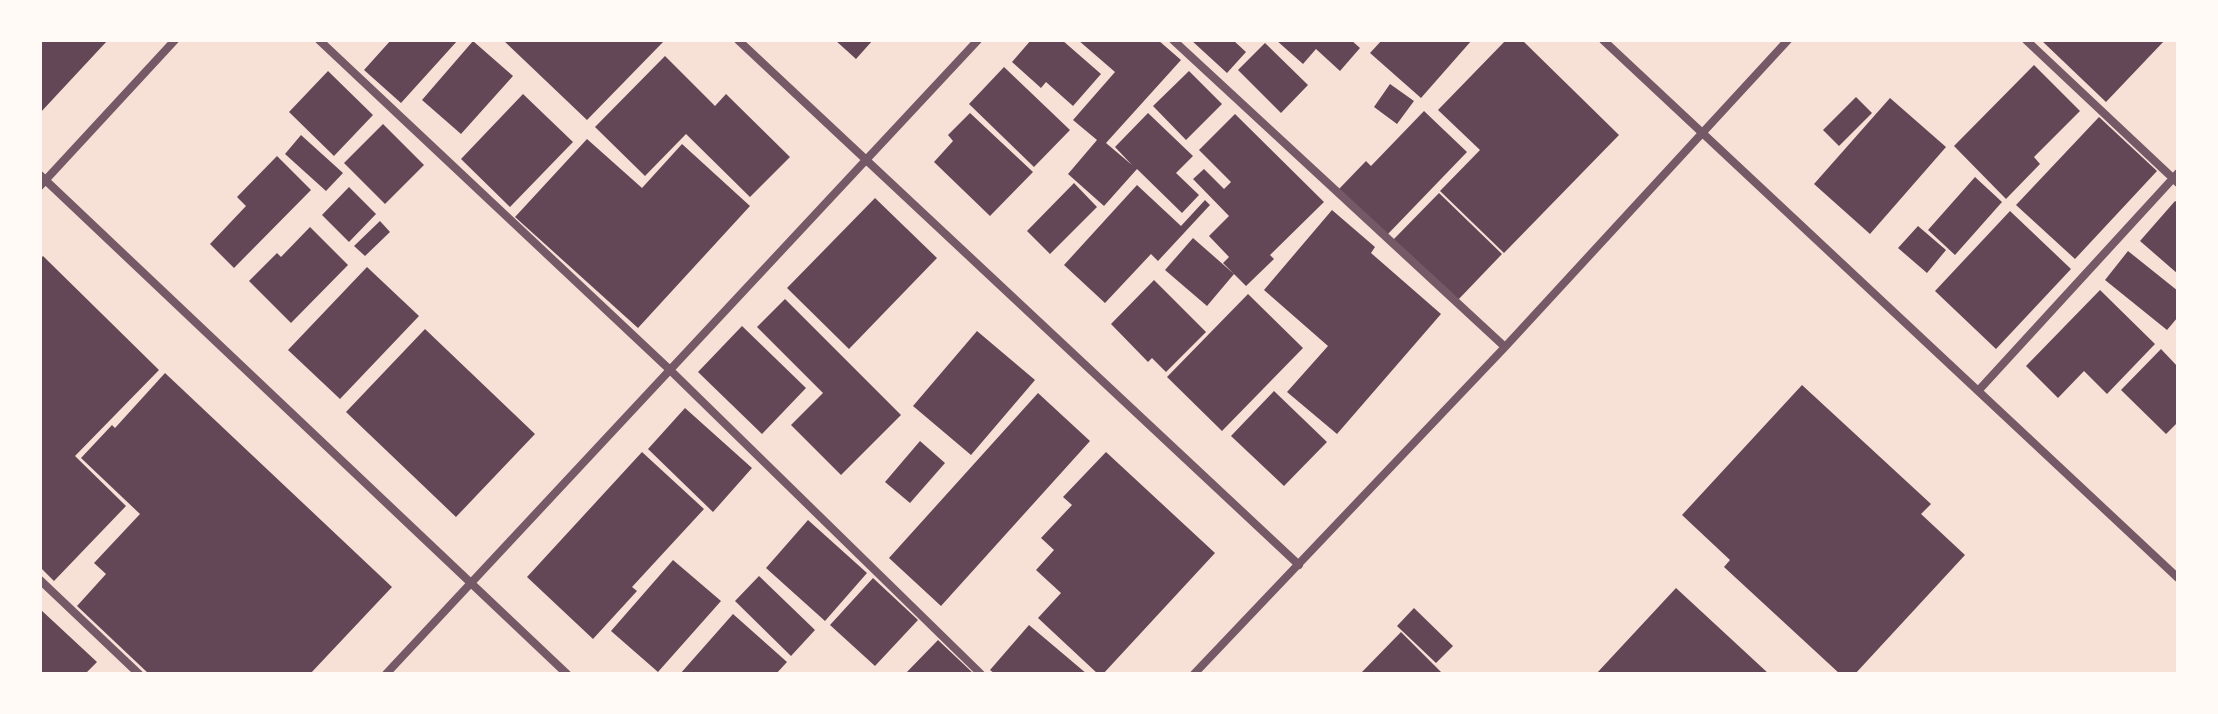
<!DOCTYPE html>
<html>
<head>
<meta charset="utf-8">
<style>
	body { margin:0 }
	#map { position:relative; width:2218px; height:714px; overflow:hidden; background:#f7e1d7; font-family:Poppins,sans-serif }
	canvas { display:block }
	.frame { position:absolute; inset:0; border:42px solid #fffaf5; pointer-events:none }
</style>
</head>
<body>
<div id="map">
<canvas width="2218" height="714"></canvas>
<div class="frame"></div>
</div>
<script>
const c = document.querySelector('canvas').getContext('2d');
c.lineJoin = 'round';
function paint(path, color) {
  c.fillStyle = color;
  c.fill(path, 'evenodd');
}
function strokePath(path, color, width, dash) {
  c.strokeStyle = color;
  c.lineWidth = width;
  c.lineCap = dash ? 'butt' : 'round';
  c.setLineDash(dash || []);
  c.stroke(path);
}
paint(new Path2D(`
	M40,40H108L40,113Z
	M391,40H458L401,103L364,70Z
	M503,40H665L587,120Z
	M835,40H873L856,59Z
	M1031,40H1062L1101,74L1073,106L1046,82L1041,88L1012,62Z
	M1078,40H1158L1181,60L1106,143L1132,165L1115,147L1148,113L1193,156L1176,173L1199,195L1182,213L1137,169L1104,206L1068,174L1097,140L1073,120L1115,72Z
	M1191,40H1233L1246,52L1227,73Z
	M1276,40H1351L1360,48L1340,71L1316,49L1303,64Z
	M1382,40H1472L1421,98L1370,53Z
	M1506,40H1522L1619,135L1504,253L1440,191L1480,150L1438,110Z
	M2041,40H2165L2106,102Z
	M473,41L513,76L461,134L422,100Z
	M1265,43L1308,85L1281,113L1238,70Z
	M665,56L715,106L726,94L790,157L750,197L686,134L645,176L595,127Z
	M2034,65L2080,111L2034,157L2040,164L2006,199L1954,146Z
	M1004,67L1070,130L1034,167L969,104Z
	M328,71L373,115L334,156L289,112Z
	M1189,71L1222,104L1186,140L1153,106Z
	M1390,84L1414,101L1397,124L1374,107Z
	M523,94L573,142L510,207L461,159Z
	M1856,97L1872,113L1839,146L1823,130Z
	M1890,98L1946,147L1870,234L1814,184Z
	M1424,111L1467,152L1387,235L1339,189L1366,161L1371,166Z
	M970,113L1033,172L990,216L934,162L953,141L948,135Z
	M1235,114L1324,202L1270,255L1274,259L1246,286L1223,263L1229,257L1209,236L1229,216L1193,179L1204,169L1224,189L1231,182L1199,150Z
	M2099,117L2157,171L2075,259L2016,205Z
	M383,124L424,165L385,204L344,163Z
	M301,135L343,173L326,191L285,154Z
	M587,139L642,188L682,144L750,206L638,328L515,217Z
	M277,156L311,190L234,268L210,244L246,206L237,197Z
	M1975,177L2002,202L1955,255L1928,230Z
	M1074,183L1097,207L1050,254L1027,231Z
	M1137,185L1181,226L1205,200L1210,205L1158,261L1151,254L1105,303L1064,265Z
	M349,187L376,214L349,242L322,215Z
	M1439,193L1502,254L1456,302L1393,240Z
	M875,198L937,258L849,349L787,288Z
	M2175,201L2178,203V274L2140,241Z
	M1332,210L1375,247L1371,253L1441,314L1337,434L1287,392L1328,346L1264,290Z
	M2010,211L2071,269L1996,349L1935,291Z
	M380,221L390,232L365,256L354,246Z
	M1918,226L1946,250L1927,273L1898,248Z
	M310,227L348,265L291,323L249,281L277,253L281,257Z
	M1193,238L1234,274L1207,306L1165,270Z
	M2128,251L2178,291V317L2167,330L2105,280Z
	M43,256L159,370L75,456L126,506L54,581L40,567V259Z
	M367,267L419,316L340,399L288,350Z
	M1154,280L1206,332L1166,372L1152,358L1148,362L1111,324Z
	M2100,290L2155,344L2107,394L2084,371L2058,398L2026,366Z
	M1248,294L1303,348L1222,431L1167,377Z
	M785,299L901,415L841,475L791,425L823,393L757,327Z
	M742,326L806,388L762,434L698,372Z
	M425,329L535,434L456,517L346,412Z
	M977,331L1035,380L971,455L913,406Z
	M2161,349L2178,367V422L2166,434L2121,390Z
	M165,373L392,587L310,674H149L77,606L106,574L94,563L140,514L81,458L112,425L115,428Z
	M1802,385L1931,504L1921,514L1965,555L1855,674H1840L1724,567L1730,560L1682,515Z
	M1274,391L1327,442L1284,486L1231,436Z
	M1038,393L1090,441L941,606L889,558Z
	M685,408L752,468L713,512L648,449Z
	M920,441L945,463L910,503L885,482Z
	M642,452L704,509L632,587L637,591L593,639L527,577Z
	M1106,452L1215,553L1103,674H1098L1038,618L1061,593L1036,570L1054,550L1041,538L1072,505L1063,497Z
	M808,520L867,573L825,621L766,568Z
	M673,560L721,601L658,672L611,631Z
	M759,576L815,630L791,656L735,601Z
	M873,578L918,620L875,666L830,625Z
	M1676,588L1769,674H1596Z
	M1414,608L1453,646L1436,663L1397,626Z
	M40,609L97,662L85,674H40Z
	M733,614L787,662L776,674H680Z
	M1029,625L1087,674H995L990,670Z
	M1401,632L1443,674L1362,672Z
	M938,640L974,674H905Z`), '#644757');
strokePath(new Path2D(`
	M319,40L669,369L981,674
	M738,40L1299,565
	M1173,40L1505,347
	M1603,40L2178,578
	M2026,40L2178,183
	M40,175L567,674
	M40,186L175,40
	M1978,391L2178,173
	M40,580L139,674
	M386,674L978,40
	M1194,674L1505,347L1788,40`), '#755966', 8);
</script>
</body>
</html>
